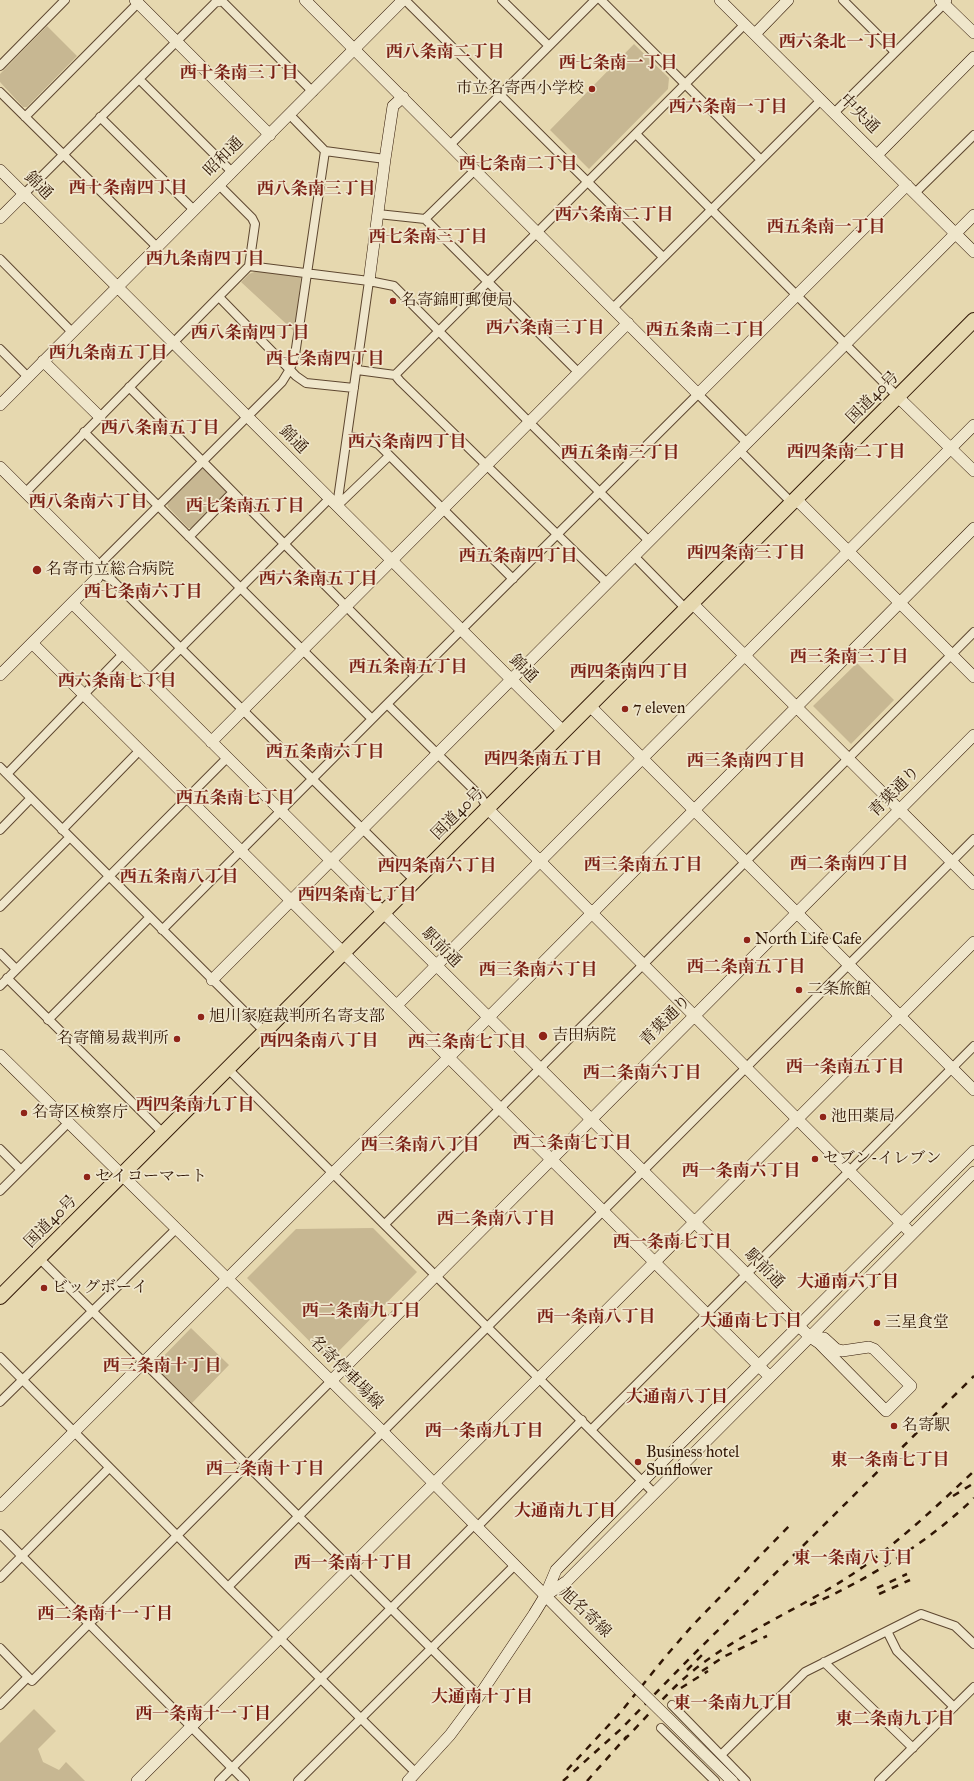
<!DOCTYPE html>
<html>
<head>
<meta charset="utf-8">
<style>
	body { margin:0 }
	canvas { display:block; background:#e6d8af }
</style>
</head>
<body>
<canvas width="974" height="1781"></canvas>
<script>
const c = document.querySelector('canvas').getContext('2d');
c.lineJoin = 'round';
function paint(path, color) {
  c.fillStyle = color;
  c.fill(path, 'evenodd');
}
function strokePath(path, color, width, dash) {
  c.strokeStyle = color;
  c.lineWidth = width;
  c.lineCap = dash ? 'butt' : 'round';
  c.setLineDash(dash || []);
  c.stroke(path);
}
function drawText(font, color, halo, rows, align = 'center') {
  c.font = font + ' "IM FELL Great Primer","Noto Serif JP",serif';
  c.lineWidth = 3.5;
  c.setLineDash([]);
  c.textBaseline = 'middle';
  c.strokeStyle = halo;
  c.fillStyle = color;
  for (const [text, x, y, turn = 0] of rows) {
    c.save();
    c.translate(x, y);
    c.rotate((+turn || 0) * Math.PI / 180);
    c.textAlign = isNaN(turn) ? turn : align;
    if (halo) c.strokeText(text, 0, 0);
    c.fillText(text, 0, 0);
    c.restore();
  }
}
paint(new Path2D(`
	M47,26L77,56L27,107H23L0,82V74Z
	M634,44L669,78L668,89L589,169L550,130Z
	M257,271L301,277L295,332L241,282L249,274Z
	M201,468L205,469L226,490L227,493L193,528H188L168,507L167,503Z
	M857,663L894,700L851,744L813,706Z
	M373,1228L417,1272L329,1361L247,1278L296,1229Z
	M191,1328L229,1365L192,1403L154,1366Z
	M34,1709L56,1731L38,1749L43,1762L59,1770L66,1762L85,1781H0V1743Z`), '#c7b792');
const street = new Path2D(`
	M221,0L313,92
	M405,0L663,257
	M502,0L549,46
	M601,0L761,160
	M843,0L895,52
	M0,66L65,0
	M139,79L232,172
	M0,92L157,247
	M835,112L947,1
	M290,115L325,151L385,159
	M25,117L138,3
	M100,117L194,210
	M636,134L898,397
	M450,145L595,0
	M915,193L974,135
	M24,194L218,0
	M378,214L425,219L475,170
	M425,219L579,373
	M0,259L72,332
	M249,266L369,281L394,286L529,422L649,541
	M219,297L296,376L306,383L354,388
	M613,308L821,100
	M0,349L28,377
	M357,370L395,375L400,381L607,583
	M395,375L745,24
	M129,387L415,676
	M84,432L372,719
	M347,436L370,441L378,444L513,579
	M739,450L792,503
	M25,493L249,266L255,224L252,218L219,185
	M337,506L369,281
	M337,506L389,456
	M189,537L233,492
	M634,556L686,609
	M98,566L282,382L290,369L295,355L325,151
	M99,573L111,579L415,881
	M149,680L330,498
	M387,704L481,797L488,809
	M0,767L265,1032
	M7,774L123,654
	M0,830L31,798
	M62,830L140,750
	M0,907L70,837
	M162,930L387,704L698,394L747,443
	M0,953L16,969
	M7,978L164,1134
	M0,986L227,758
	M48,1020L150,917
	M228,1069L654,1493
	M0,1149L21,1170
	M0,1191L68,1123
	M385,1224L974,632
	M39,1258L479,1696
	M0,1357L228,1587L416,1773
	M0,1402L176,1229
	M591,1430L974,1046
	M477,1527L582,1420
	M0,1534L245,1781
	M0,1578L109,1468
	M228,1587L974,839
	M887,1631L897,1651L954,1707
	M0,1648L32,1681L331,1381
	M824,1662L913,1748
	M0,1705L28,1677
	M672,1705L746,1781
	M661,1728L715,1781
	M721,1755L805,1672L921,1614L955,1626L974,1644
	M219,1781L474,1525
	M298,1781L515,1565
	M879,1781L974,1687`);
const secondary = new Path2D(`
	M135,0L270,135
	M217,0L218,1
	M305,0L698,394L907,185
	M720,0L974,252
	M940,0L974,33
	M755,34L788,0
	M877,155L974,57
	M0,170L564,732
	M0,218L24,194
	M369,281L385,159L393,106L403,97
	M43,361L100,417
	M898,397L974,471
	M0,405L403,0
	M0,467L94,561C99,567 99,571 97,578L0,675
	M796,499L974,677
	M72,603L810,1337L819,1343L886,1411L911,1386L874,1349L869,1347L842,1351L836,1349L824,1338L810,1337
	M692,603L974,884
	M32,643L770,1377
	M590,706L974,1090
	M211,742L628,323
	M488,809L907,1229
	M212,980L974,215
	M397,1005L974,425
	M0,1055L383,1432L620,1671
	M331,1381L974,735
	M0,1506L481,1025L974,528
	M545,1596L567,1581L974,1172
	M137,1781L974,942
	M408,1781L450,1735L479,1696L534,1614L545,1596L556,1570L643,1481L974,1151`);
const highway = new Path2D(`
	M0,1297L974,320`);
strokePath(street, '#5e4730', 10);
strokePath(secondary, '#311705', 12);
strokePath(highway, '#311705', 16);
strokePath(street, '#efe6cb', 8);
strokePath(secondary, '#efe6cb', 11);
strokePath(highway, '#e6d8af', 14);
strokePath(new Path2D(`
	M953,1496L974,1483
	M877,1588L907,1574
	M879,1594L910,1580
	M810,1605C866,1581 930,1541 974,1498
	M687,1670L706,1651
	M702,1671L725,1656L767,1636
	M681,1688L708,1671
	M624,1740C647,1717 669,1690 694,1670C744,1630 805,1607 857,1571C899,1542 937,1506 974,1471
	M567,1770L620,1713L666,1656L692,1626L789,1526
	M563,1781L621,1729L683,1665L974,1376
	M587,1781L627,1736`), '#311705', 2.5, [7, 7]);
const secondaryBridge = new Path2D(`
	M620,1671L732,1781`);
strokePath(secondaryBridge, '#311705', 12, []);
strokePath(secondaryBridge, '#efe6cb', 11);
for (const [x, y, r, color] of [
	[592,89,4,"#8f2418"],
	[393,301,4,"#8f2418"],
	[37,570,5,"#8f2418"],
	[625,709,4,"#8f2418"],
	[747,940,4,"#8f2418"],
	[799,990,4,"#8f2418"],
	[201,1017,4,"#8f2418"],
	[543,1036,5,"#8f2418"],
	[177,1039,4,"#8f2418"],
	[24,1113,4,"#8f2418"],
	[823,1117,4,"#8f2418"],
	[815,1159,4,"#8f2418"],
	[87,1177,4,"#8f2418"],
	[44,1288,4,"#8f2418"],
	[877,1323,4,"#8f2418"],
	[894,1426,4,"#8f2418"],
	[638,1462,4,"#8f2418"]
]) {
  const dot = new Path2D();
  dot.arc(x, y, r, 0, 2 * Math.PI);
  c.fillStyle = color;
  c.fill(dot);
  strokePath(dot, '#efe6cb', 1.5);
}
drawText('16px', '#311705', '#efe6cb', [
	["市立名寄西小学校",584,89,"right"],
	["名寄錦町郵便局",401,301],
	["名寄市立総合病院",46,570],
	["7 eleven",633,709],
	["North Life Cafe",755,940],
	["二条旅館",807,990],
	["旭川家庭裁判所名寄支部",209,1017],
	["吉田病院",552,1036],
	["名寄簡易裁判所",169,1039,"right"],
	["名寄区検察庁",32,1113],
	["池田薬局",831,1117],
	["セブン-イレブン",823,1159],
	["セイコーマート",95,1177],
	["ビッグボーイ",52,1288],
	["三星食堂",885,1323],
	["名寄駅",902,1426],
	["Business hotel",646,1453],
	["Sunflower",646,1471]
], 'left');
drawText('16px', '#311705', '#efe6cb', [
	["中央通",859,114,45],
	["昭和通",224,157,-45],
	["錦通",38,186,45],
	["国道40号",873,398,-45],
	["錦通",293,440,45],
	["錦通",523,669,45],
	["青葉通り",895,792,-45],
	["国道40号",458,814,-45],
	["駅前通",441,948,45],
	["青葉通り",666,1021,-45],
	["国道40号",51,1222,-45],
	["駅前通",764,1269,45],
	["名寄停車場線",346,1373,45],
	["旭名寄線",585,1613,44]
]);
drawText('bold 17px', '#7a1f14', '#efe6cb', [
	["西六条北一丁目",838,43],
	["西八条南二丁目",445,53],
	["西七条南一丁目",618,64],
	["西十条南三丁目",239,74],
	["西六条南一丁目",728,108],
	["西七条南二丁目",518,165],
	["西十条南四丁目",128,189],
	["西八条南三丁目",316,190],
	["西六条南二丁目",614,216],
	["西五条南一丁目",826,228],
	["西七条南三丁目",428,238],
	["西九条南四丁目",205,260],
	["西六条南三丁目",545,329],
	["西五条南二丁目",705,331],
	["西八条南四丁目",250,334],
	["西九条南五丁目",108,354],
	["西七条南四丁目",325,360],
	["西八条南五丁目",160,429],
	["西六条南四丁目",407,443],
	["西四条南二丁目",846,453],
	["西五条南三丁目",620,454],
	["西八条南六丁目",88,503],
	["西七条南五丁目",245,507],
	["西四条南三丁目",746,554],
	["西五条南四丁目",518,557],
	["西六条南五丁目",318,580],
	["西七条南六丁目",143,593],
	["西三条南三丁目",849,658],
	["西五条南五丁目",408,668],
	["西四条南四丁目",629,673],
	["西六条南七丁目",117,682],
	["西五条南六丁目",325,753],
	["西四条南五丁目",543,760],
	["西三条南四丁目",746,762],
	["西五条南七丁目",235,799],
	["西二条南四丁目",849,865],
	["西三条南五丁目",643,866],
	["西四条南六丁目",437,867],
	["西五条南八丁目",179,878],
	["西四条南七丁目",357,896],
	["西二条南五丁目",746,968],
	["西三条南六丁目",538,971],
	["西四条南八丁目",319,1042],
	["西三条南七丁目",467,1043],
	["西一条南五丁目",845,1068],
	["西二条南六丁目",642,1074],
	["西四条南九丁目",195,1106],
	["西二条南七丁目",572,1144],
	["西三条南八丁目",420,1146],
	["西一条南六丁目",741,1172],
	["西二条南八丁目",496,1220],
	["西一条南七丁目",672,1243],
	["大通南六丁目",848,1283],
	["西二条南九丁目",361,1312],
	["西一条南八丁目",596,1318],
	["大通南七丁目",751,1322],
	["西三条南十丁目",162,1367],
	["大通南八丁目",677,1398],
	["西一条南九丁目",484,1432],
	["東一条南七丁目",890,1461],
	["西二条南十丁目",265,1470],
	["大通南九丁目",565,1512],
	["東一条南八丁目",853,1559],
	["西一条南十丁目",353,1564],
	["西二条南十一丁目",105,1615],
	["大通南十丁目",482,1698],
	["東一条南九丁目",733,1704],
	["西一条南十一丁目",203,1715],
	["東二条南九丁目",895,1720]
]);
</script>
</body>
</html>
